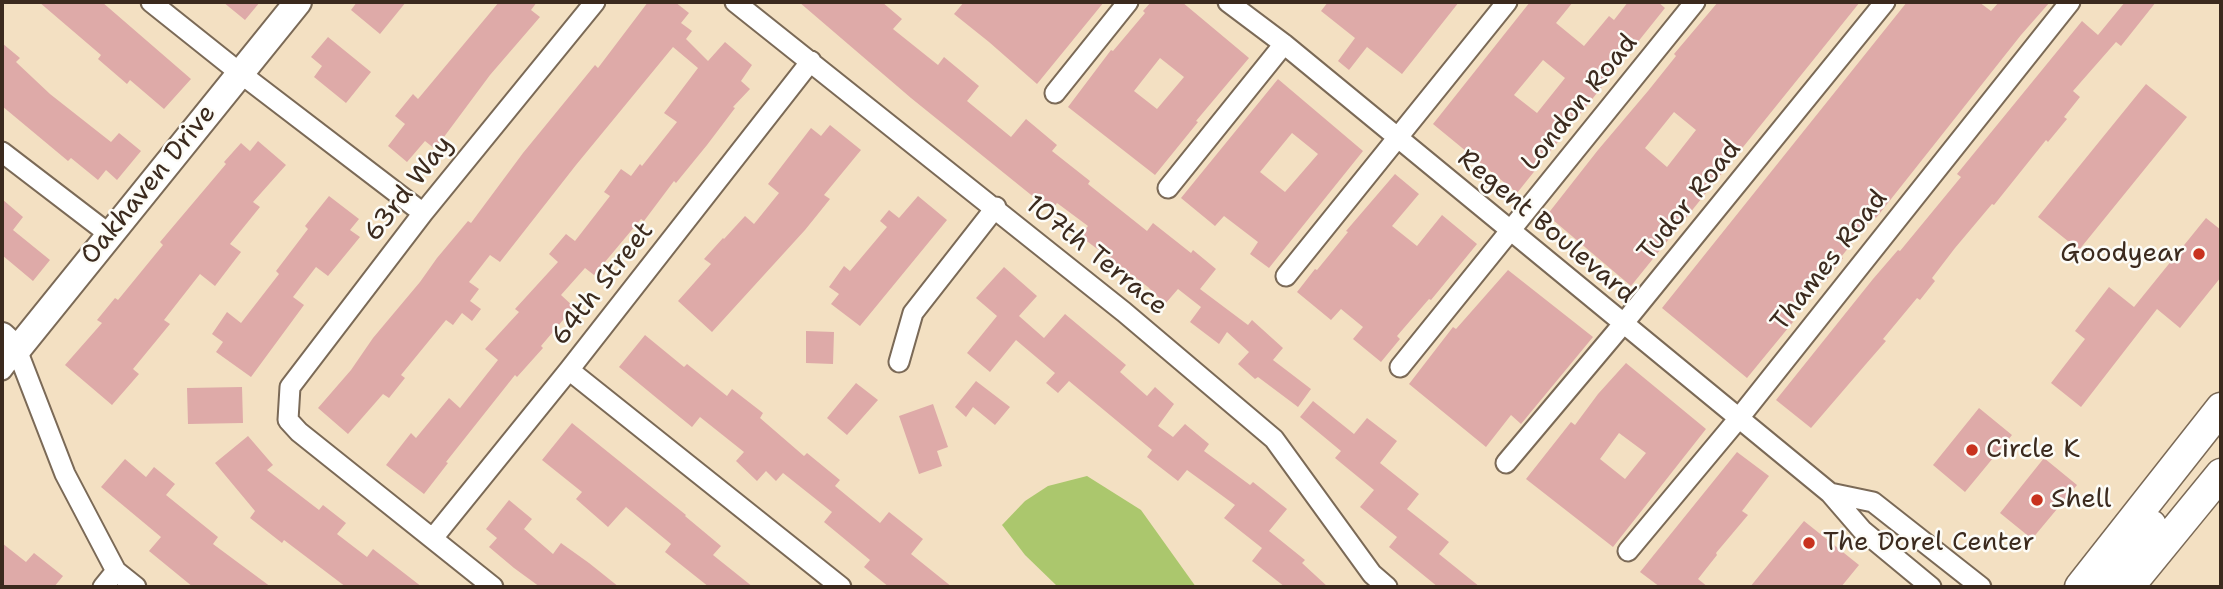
<!DOCTYPE html>
<html>
<head>
<meta charset="utf-8">
<style>
	body { margin:0 }
	#map { position:relative; width:2223px; height:589px; overflow:hidden; background:#f3e0c2; font-family:"Shantell Sans",sans-serif }
	canvas { display:block }
	.frame { position:absolute; inset:0; border:4px solid #3b2a1e; pointer-events:none }
</style>
</head>
<body>
<div id="map">
<canvas width="2223" height="589"></canvas>
<div class="frame"></div>
</div>
<script>
const c = document.querySelector('canvas').getContext('2d');
c.lineJoin = 'round';
function paint(path, color) {
  c.fillStyle = color;
  c.fill(path, 'evenodd');
}
function strokePath(path, color, width, dash) {
  c.strokeStyle = color;
  c.lineWidth = width;
  c.lineCap = dash ? 'butt' : 'round';
  c.setLineDash(dash || []);
  c.stroke(path);
}
function drawText(font, color, halo, rows, align = 'center') {
  c.font = font + ' "Shantell Sans",sans-serif';
  c.lineWidth = 5;
  c.setLineDash([]);
  c.textBaseline = 'middle';
  c.strokeStyle = halo;
  c.fillStyle = color;
  for (const [text, x, y, turn = 0] of rows) {
    c.save();
    c.translate(x, y);
    c.rotate((+turn || 0) * Math.PI / 180);
    c.textAlign = isNaN(turn) ? turn : align;
    if (halo) c.strokeText(text, 0, 0);
    c.fillText(text, 0, 0);
    c.restore();
  }
}
paint(new Path2D(`
	M1087,476L1141,510L1196,587H1058L1025,555L1002,525L1025,501L1048,486Z`), '#abc76d');
paint(new Path2D(`
	M39,2H102L191,79L164,109L130,80L127,84L98,59L101,55Z
	M223,2H260L245,20Z
	M357,2H406L380,34L351,10Z
	M499,2H537L531,10L540,17L490,75L435,149L425,141L407,162L388,146L405,124L395,116L413,94L418,99Z
	M648,2H675L689,13L681,23L692,31L686,39L708,61L725,42L752,65L741,81L750,89L733,107L735,108L707,145L676,183L674,181L644,221L641,219L594,275L585,268L561,295L574,307L541,346L543,348L517,377L515,375L446,462L448,463L424,494L386,465L411,433L416,438L449,398L460,408L498,360L485,349L519,312L515,309L558,262L549,254L566,234L575,241L610,196L604,192L621,169L631,176L640,164L642,166L677,122L664,113L698,68L673,47L576,165L500,262L490,255L469,282L479,289L470,301L481,309L472,321L462,313L453,325L446,320L401,375L405,378L389,398L383,394L348,434L318,408L351,370L373,338L420,282L437,258L468,221L471,223L523,153L595,65L598,68Z
	M799,2H882L902,19L893,29L938,65L944,57L979,86L967,101L1011,137L1026,119L1057,145L1052,151L1090,181L1088,184L1147,231L1153,223L1191,253L1193,250L1216,269L1200,289L1248,325L1252,320L1283,348L1273,360L1311,389L1298,407L1258,377L1255,379L1238,364L1249,352L1227,332L1219,344L1190,322L1201,307L1178,289L1165,304L1148,287L1080,236L1088,226L1057,203L1051,211L911,98Z
	M964,2H1104L1037,84L989,42L954,14Z
	M1151,2H1182L1249,58L1196,121L1198,122L1155,175L1068,107L1111,50L1113,51L1145,13L1143,11ZM1160,58L1184,77L1157,109L1134,91Z
	M1328,2H1459L1402,74L1367,47L1349,70L1338,61L1355,38L1321,11Z
	M1530,2H1573L1556,23L1584,46L1609,16L1614,20L1628,2H1658L1665,8L1517,193L1433,124ZM1543,60L1565,78L1537,113L1514,95Z
	M1718,2H1860L1631,286L1547,215L1598,150L1648,91L1676,56L1674,54ZM1674,112L1696,130L1667,167L1645,148Z
	M1907,2H1979L1991,11L1999,2H2050L2021,35L1876,218L1874,216L1841,257L1843,258L1825,282L1823,280L1790,319L1793,322L1747,378L1662,308Z
	M2125,2H2156L2121,46L2116,42L2073,91L2080,97L2064,117L2067,119L2048,142L2046,140L1994,205L1992,204L1955,248L1932,278L1935,281L1920,300L1917,298L1883,339L1886,341L1866,364L1811,428L1776,400L1873,279L1898,250L1900,251L1961,177L1957,174L2082,21L2098,35Z
	M328,37L371,72L346,103L314,77L322,66L311,57Z
	M2,43L20,58L16,62L50,94L111,142L119,133L141,151L117,180L106,170L98,180L71,158L68,161L2,106Z
	M1278,79L1363,151L1269,268L1250,254L1258,242L1224,216L1215,226L1181,198ZM1292,133L1318,154L1285,192L1260,172Z
	M2146,84L2187,117L2079,250L2038,217Z
	M830,125L861,150L824,195L830,199L805,230L712,332L678,301L711,264L704,259L723,238L724,239L745,216L754,224L779,193L768,184L811,128L821,136Z
	M258,141L286,165L253,202L260,207L230,244L241,252L215,286L200,274L164,320L170,324L133,369L139,374L112,405L65,365L102,323L97,320L115,298L118,300L163,245L160,242L226,164L224,162L241,143L250,151Z
	M1395,174L1419,194L1392,226L1417,246L1442,215L1477,244L1431,300L1429,299L1397,336L1400,339L1381,362L1353,339L1363,327L1341,309L1331,320L1297,292L1315,269L1317,270L1348,232L1346,231Z
	M329,196L359,219L350,230L360,237L328,276L316,267L293,297L304,305L251,377L216,352L223,342L212,334L227,312L241,323L279,274L276,271L308,229L305,226Z
	M918,196L947,220L860,326L831,304L839,294L829,287L844,266L850,271L887,227L880,221L889,210L899,218Z
	M2,199L23,217L13,230L50,260L33,281L2,255Z
	M2206,218L2221,230V277L2180,328L2157,309L2081,407L2051,383L2085,339L2075,331L2109,287L2134,307Z
	M1004,267L1037,296L1019,316L1044,338L1065,314L1126,365L1120,372L1147,396L1155,387L1174,404L1158,426L1173,437L1185,424L1209,444L1204,451L1250,485L1253,482L1287,509L1269,531L1305,560L1302,563L1328,587H1285L1252,561L1262,548L1224,518L1235,505L1187,470L1178,481L1147,457L1152,450L1069,381L1058,393L1046,383L1055,373L1016,340L990,372L967,353L997,316L976,298Z
	M1508,270L1593,337L1521,424L1511,415L1486,447L1409,384L1453,327L1456,329Z
	M806,331L834,332L833,364L806,363Z
	M645,335L684,367L687,364L727,396L732,389L763,413L760,418L804,456L807,453L840,480L835,486L880,523L889,512L923,539L911,554L952,587H889L864,567L870,560L824,522L832,512L783,473L776,481L766,471L757,481L736,461L744,452L700,417L692,427L670,409L619,367Z
	M1626,363L1706,429L1613,547L1526,479L1571,422L1575,425L1598,394ZM1619,433L1646,453L1625,479L1600,459Z
	M976,381L1010,407L995,425L973,407L966,417L955,407Z
	M856,383L878,400L847,435L827,418Z
	M242,387L243,423L188,424L187,388Z
	M1313,401L1354,434L1367,418L1397,441L1380,463L1419,494L1407,509L1449,542L1439,554L1480,587H1438L1389,547L1397,537L1360,507L1374,490L1335,458L1341,451L1300,417Z
	M933,404L948,447L937,451L942,466L919,474L899,416Z
	M1979,408L2012,435L1965,492L1933,465Z
	M572,423L686,515L685,516L721,546L713,555L753,587H709L665,552L671,544L626,507L608,527L576,499L582,492L542,460Z
	M248,436L273,465L267,470L319,510L323,505L346,523L337,534L367,557L373,549L422,587H346L284,540L282,543L250,518L255,511L215,463Z
	M1737,452L1769,476L1742,511L1748,515L1716,553L1717,555L1698,579L1708,587H1660L1640,572Z
	M2044,458L2077,485L2032,539L2000,513Z
	M125,459L146,477L154,467L175,484L166,495L218,537L213,544L271,587H193L149,551L161,537L101,487Z
	M509,500L532,519L524,529L553,554L561,543L589,563L619,587H540L514,568L489,547L497,538L486,529Z
	M1804,521L1859,565L1841,587H1750Z
	M2,543L26,562L34,553L63,576L54,587H2Z`), '#deaaa8');
const street = new Path2D(`
	M151,2L240,73L423,213
	M735,2L1124,312L1274,439L1372,574L1387,587
	M1228,2L1284,44L1830,493L1862,530L1931,587
	M1055,93L1128,2
	M2,152L109,234
	M1168,188L1284,44
	M1286,276L1507,2
	M17,350L65,474L116,571L136,587
	M899,362L913,313L996,207
	M1400,367L1695,2
	M2,370L17,350
	M569,370L841,587
	M1506,463L1623,324L1885,2
	M1830,493L1873,502L1981,587
	M433,538L569,370L811,61
	M1628,551L1739,418L2070,2
	M103,587L116,571
	M493,587L299,432L288,420L290,387L423,213L595,2`);
const secondary = new Path2D(`
	M2,336L17,350L298,2`);
const primary = new Path2D(`
	M2131,584L2221,474
	M2080,587L2221,408
	M2114,587L2142,537L2151,525`);
strokePath(street, '#7b6a57', 23);
strokePath(secondary, '#7b6a57', 30);
strokePath(primary, '#7b6a57', 33);
strokePath(street, '#fff', 19);
strokePath(secondary, '#fff', 26);
strokePath(primary, '#fff', 30);
for (const [x, y, r, color] of [
	[2199,254,7,"#c8321e"],
	[1972,450,7,"#c8321e"],
	[2037,500,7,"#c8321e"],
	[1809,543,7,"#c8321e"]
]) {
  const dot = new Path2D();
  dot.arc(x, y, r, 0, 2 * Math.PI);
  c.fillStyle = color;
  c.fill(dot);
  strokePath(dot, '#fdfcf7', 2.5);
}
drawText('26px', '#3b2a1e', '#fdfcf7', [
	["London Road",1580,103,-51],
	["Oakhaven Drive",149,185,-51],
	["63rd Way",409,189,-52],
	["Tudor Road",1690,201,-51],
	["Regent Boulevard",1546,227,40],
	["107th Terrace",1096,256,39],
	["Thames Road",1830,261,-52],
	["64th Street",603,284,-52]
]);
drawText('26px', '#3b2a1e', '#fdfcf7', [
	["Goodyear",2185,254,"right"],
	["Circle K",1986,450],
	["Shell",2051,500],
	["The Dorel Center",1823,543]
], 'left');
</script>
</body>
</html>
